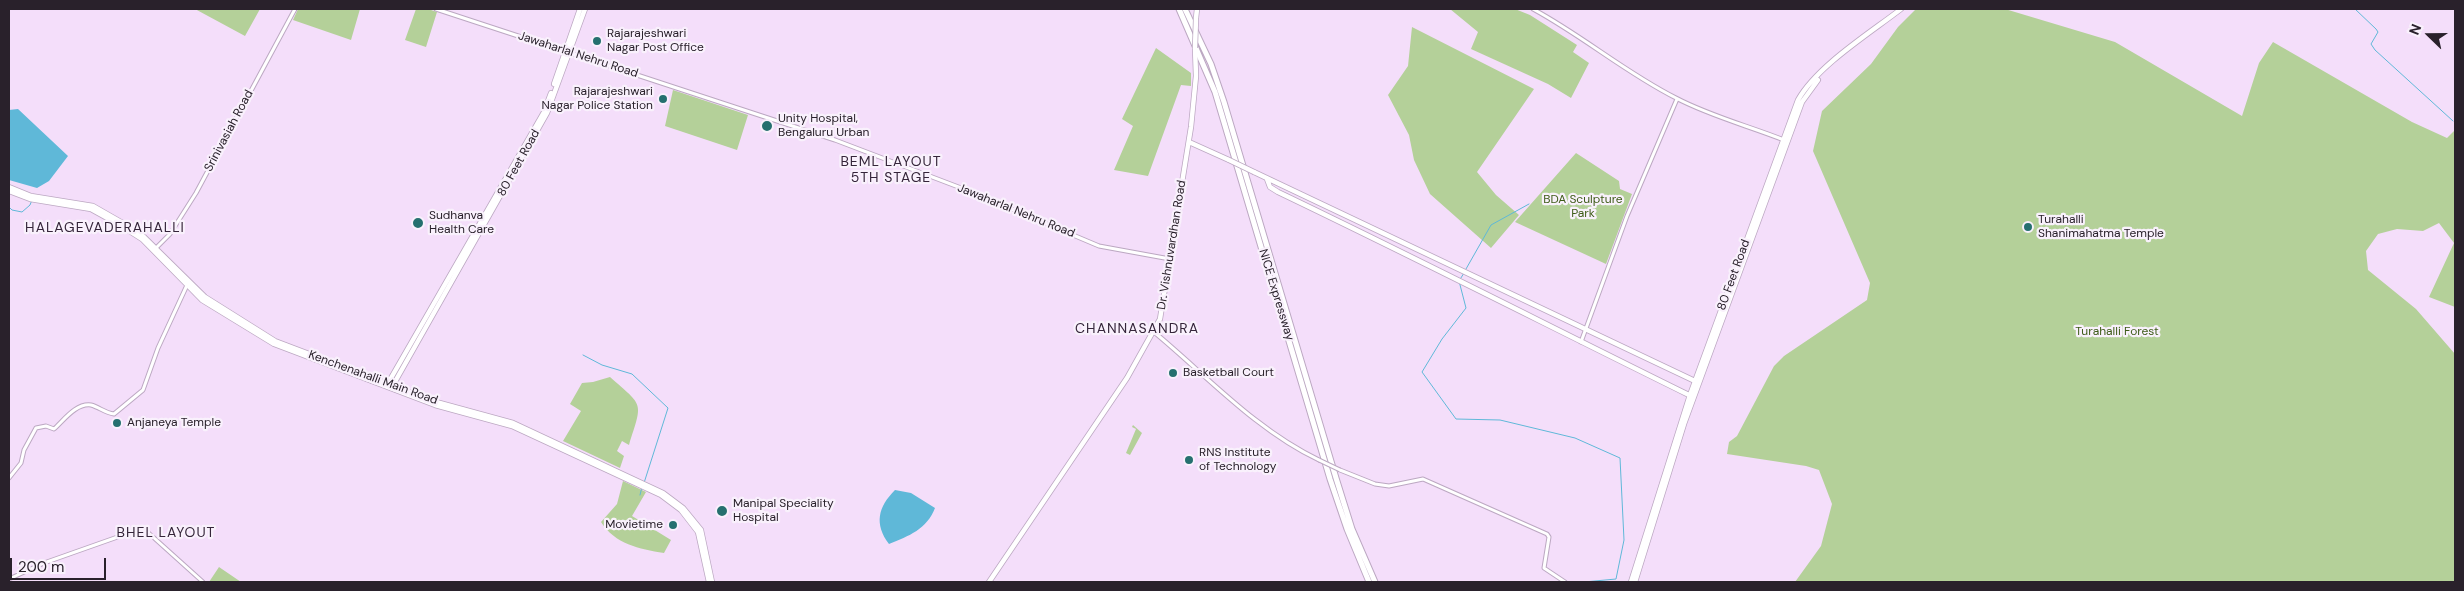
<!DOCTYPE html>
<html>
<head>
<meta charset="utf-8">
<style>
	body { margin:0 }
	#map { position:relative; width:2464px; height:591px; overflow:hidden; background:#f4defa; font-family:"DM Sans",sans-serif }
	canvas { display:block }
	.frame { position:absolute; inset:0; border:10px solid #29212b; pointer-events:none }
	.north { position:absolute; left:2404px; top:10px; width:50px; height:50px; -webkit-text-stroke:4px #f9f1fc; paint-order:stroke; rotate:292deg; font-size:14px; font-weight:700; line-height:20px; text-align:center; color:#29212b }
	.north::after { content:''; display:block; margin:auto; width:18px; height:22px; background:#29212b; clip-path:polygon(50% 0,100% 100%,50% 72%,0 100%) }
	.scale { position:absolute; left:10px; top:558px; width:96px; height:22px; box-sizing:border-box; border:2px solid #29212b; border-top:0; padding-left:6px; font-size:15px; line-height:18px; white-space:nowrap; color:#29212b; -webkit-text-stroke:4px #f9f1fc; paint-order:stroke }
</style>
</head>
<body>
<div id="map">
<canvas width="2464" height="591"></canvas>
<div class="frame"></div>
<div class="north">N</div>
<div class="scale">200 m</div>
</div>
<script>
const c = document.querySelector('canvas').getContext('2d');
c.lineJoin = 'round';
function paint(path, color) {
  c.fillStyle = color;
  c.fill(path, 'evenodd');
}
function strokePath(path, color, width, dash) {
  c.strokeStyle = color;
  c.lineWidth = width;
  c.lineCap = dash ? 'butt' : 'round';
  c.setLineDash(dash || []);
  c.stroke(path);
}
function drawText(font, color, halo, rows, align = 'center') {
  c.font = font + ' "DM Sans",sans-serif';
  c.lineWidth = 4.5;
  c.setLineDash([]);
  c.textBaseline = 'middle';
  c.strokeStyle = halo;
  c.fillStyle = color;
  for (const [text, x, y, turn = 0] of rows) {
    c.save();
    c.translate(x, y);
    c.rotate((+turn || 0) * Math.PI / 180);
    c.textAlign = isNaN(turn) ? turn : align;
    if (halo) c.strokeText(text, 0, 0);
    c.fillText(text, 0, 0);
    c.restore();
  }
}
paint(new Path2D(`
	M195,9H260L245,36Z
	M298,9H360L351,40L293,20Z
	M416,9H428L437,12L426,47L405,40Z
	M1450,9H1515L1530,15L1577,45L1573,52L1589,63L1571,98L1548,84L1471,49L1478,32Z
	M1916,9H2005L2115,42L2242,116L2259,63L2273,42L2412,122L2447,138L2455,130V307L2429,297L2454,243L2439,223L2423,231L2397,229L2378,234L2366,251L2368,270L2416,309L2455,354V582H1795L1821,546L1832,504L1819,470L1806,466L1727,454L1729,442L1737,436L1774,366L1784,356L1867,300L1870,283L1813,151L1822,111L1871,64L1898,27Z
	M1412,27L1534,89L1477,172L1496,195L1519,215L1491,248L1430,194L1414,160L1409,135L1388,95L1408,66Z
	M1156,48L1191,73V86L1181,85L1148,176L1114,170L1133,126L1122,119Z
	M673,90L748,115L737,150L665,126Z
	M1576,153L1619,181L1620,189L1632,194L1606,264L1515,222Z
	M610,377C644,407 643,401 629,445L622,441L617,451L624,456L620,468L563,441L581,411L570,404L582,383L593,382Z
	M1133,425L1142,433L1130,455L1126,453L1136,429L1132,427Z
	M623,481L646,492L632,516L671,540L664,553C639,549 615,544 601,522L617,504Z
	M219,567L241,582H209Z`), '#b4d099');
paint(new Path2D(`
	M18,109L68,156L49,181L37,188L9,180V110Z
	M895,490L911,493L935,508C927,529 909,536 889,544C874,524 878,507 895,490Z`), '#5fb8d8');
strokePath(new Path2D(`
	M2355,9L2376,29L2378,32L2371,44L2375,50L2453,121
	M9,207L12,210L22,212L30,205L32,200
	M1466,269L1491,225L1529,204
	M1464,273L1459,281L1466,308L1442,339L1422,372L1456,419L1500,420L1575,438L1620,458L1624,540L1616,579L1584,582
	M583,355L602,365L632,374L668,408L644,483
	M640,495L642,487`), '#5fb8d8', 1);
const minor = new Path2D(`
	M436,9L835,140L969,191L1099,246L1170,259
	M1533,9C1583,36 1626,73 1676,98C1710,116 1749,126 1784,140
	M156,248L170,234L196,193L295,9
	M1154,332C1207,376 1256,430 1319,460
	M1581,342L1627,216L1677,99
	M1340,470L1375,484L1389,486L1423,479L1547,534L1549,537L1544,568L1565,582
	M9,478L21,463L24,450L36,428L46,426L54,429C64,420 76,403 91,405C99,407 105,413 114,414L143,390L158,348L188,283
	M9,579L44,563L143,528L203,582`);
const major = new Path2D(`
	M1196,18L1197,9
	M554,84L580,9
	M1189,142L1229,160
	M1254,172L1697,382
	M1267,179L1270,187L1278,192C1416,258 1553,328 1691,396
	M9,187L31,196L93,206L121,222L144,237L205,297L275,341L436,402L513,423L663,493L683,508L701,530L712,582
	M9,191L30,199L91,209L120,225L142,239L202,300L274,344L435,405L512,426L661,495L681,510L698,532L709,582
	M387,385L544,112L551,93
	M392,387L547,113L585,9
	M989,582L1127,378L1160,319L1191,127L1196,76L1195,48
	M1631,582L1690,395L1798,100C1817,66 1870,33 1901,9
	M1635,582L1684,424L1802,102L1818,80`);
const highway = new Path2D(`
	M1179,9L1215,92L1330,479L1347,529L1369,582
	M1185,9L1211,64L1224,102L1336,478L1352,529L1375,582`);
strokePath(minor, '#bca8c2', 5);
strokePath(major, '#bca8c2', 6);
strokePath(highway, '#bca8c2', 7);
strokePath(minor, '#fff', 3);
strokePath(major, '#fff', 4.5);
strokePath(highway, '#fff', 5);
const minorBridge = new Path2D(`
	M1319,460L1340,470`);
const majorBridge = new Path2D(`
	M1195,48L1196,18
	M1229,160L1254,172`);
strokePath(minorBridge, '#bca8c2', 5, []);
strokePath(majorBridge, '#bca8c2', 6, []);
strokePath(minorBridge, '#fff', 3);
strokePath(majorBridge, '#fff', 4.5);
for (const [x, y, r, color] of [
	[597,41,5,"#25706f"],
	[663,99,5,"#25706f"],
	[767,126,6,"#25706f"],
	[418,223,6,"#25706f"],
	[2028,227,5,"#25706f"],
	[1173,373,5,"#25706f"],
	[117,423,5,"#25706f"],
	[1189,460,5,"#25706f"],
	[722,511,6,"#25706f"],
	[673,525,5,"#25706f"]
]) {
  const dot = new Path2D();
  dot.arc(x, y, r, 0, 2 * Math.PI);
  c.fillStyle = color;
  c.fill(dot);
  strokePath(dot, '#f9f1fc', 2);
}
drawText('12px', '#29212b', '#f9f1fc', [
	["Rajarajeshwari",607,34],
	["Nagar Post Office",607,48],
	["Rajarajeshwari",653,92,"right"],
	["Nagar Police Station",653,106,"right"],
	["Unity Hospital,",778,119],
	["Bengaluru Urban",778,133],
	["Sudhanva",429,216],
	["Health Care",429,230],
	["Turahalli",2038,220],
	["Shanimahatma Temple",2038,234],
	["Basketball Court",1183,373],
	["Anjaneya Temple",127,423],
	["RNS Institute",1199,453],
	["of Technology",1199,467],
	["Manipal Speciality",733,504],
	["Hospital",733,518],
	["Movietime",663,525,"right"]
], 'left');
drawText('12px', '#29212b', '#f9f1fc', [
	["Jawaharlal Nehru Road",578,55,18],
	["Srinivasiah Road",229,131,-62],
	["80 Feet Road",519,163,-61],
	["Jawaharlal Nehru Road",1016,211,22],
	["Dr. Vishnuvardhan Road",1172,245,-81],
	["80 Feet Road",1734,275,-70],
	["NICE Expressway",1276,295,73],
	["Kenchenahalli Main Road",373,378,20]
]);
drawText('12px', '#3d5b17', '#f9f1fc', [
	["BDA Sculpture",1583,200],
	["Park",1583,214],
	["Turahalli Forest",2117,332]
]);
c.letterSpacing = '1px';
drawText('14px', '#35253a', '#f9f1fc', [
	["BEML LAYOUT",891,162],
	["5TH STAGE",891,178],
	["HALAGEVADERAHALLI",105,228],
	["CHANNASANDRA",1137,329],
	["BHEL LAYOUT",166,533]
]);
c.letterSpacing = '0px';
</script>
</body>
</html>
